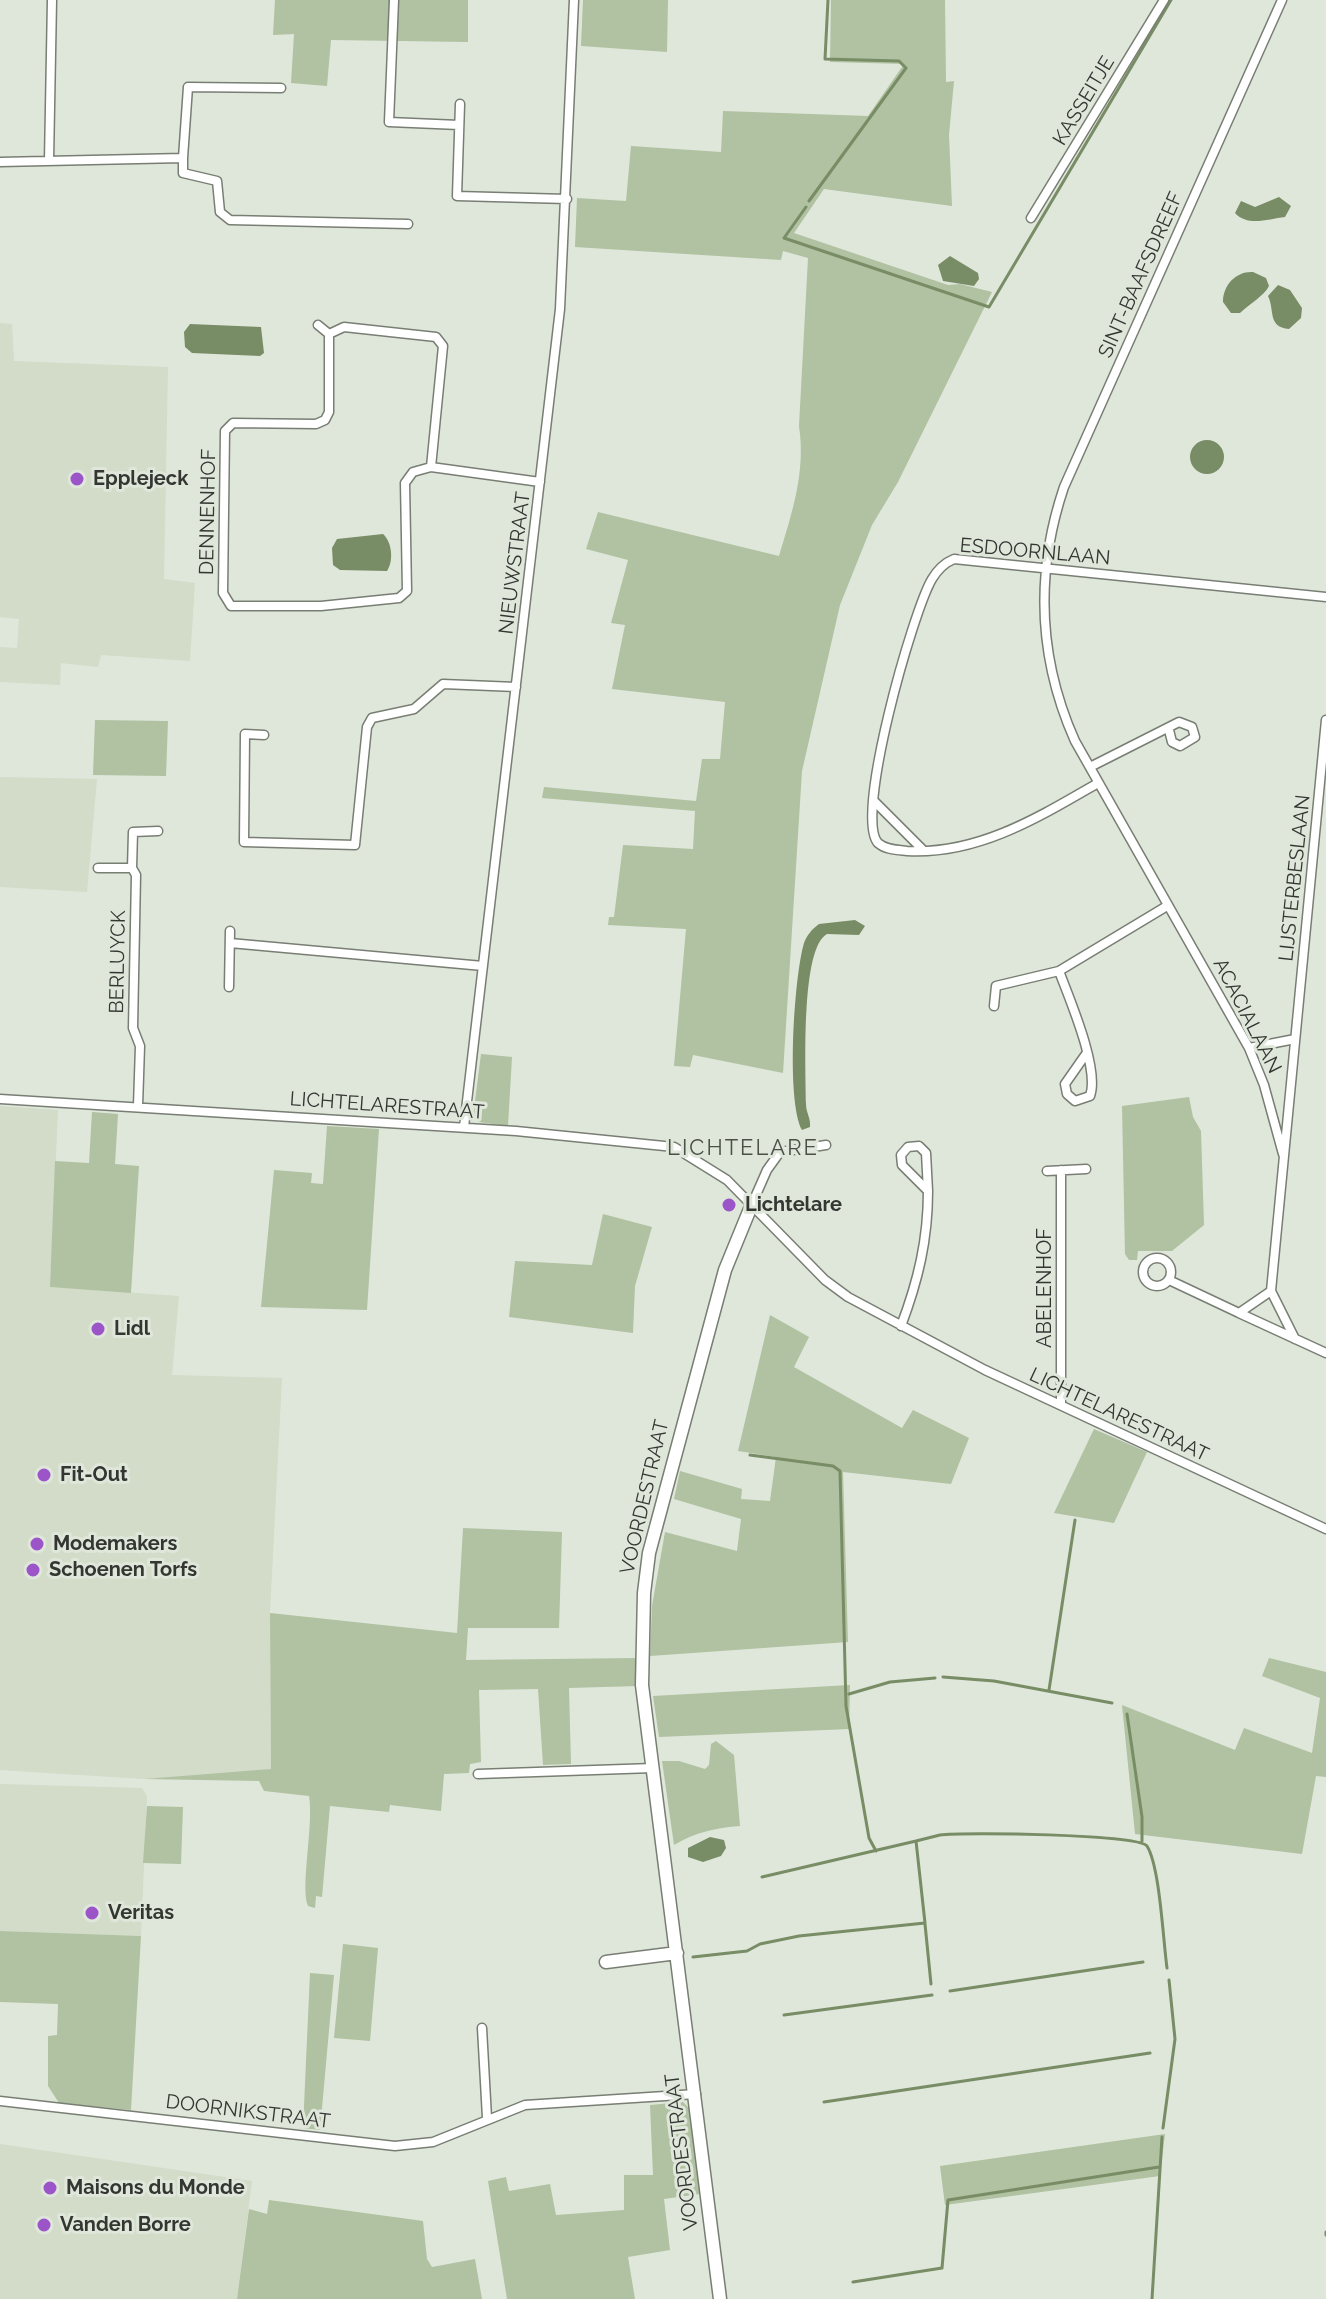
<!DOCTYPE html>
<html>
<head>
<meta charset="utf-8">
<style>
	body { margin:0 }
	canvas { display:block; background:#dfe6da }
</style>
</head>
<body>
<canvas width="1326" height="2299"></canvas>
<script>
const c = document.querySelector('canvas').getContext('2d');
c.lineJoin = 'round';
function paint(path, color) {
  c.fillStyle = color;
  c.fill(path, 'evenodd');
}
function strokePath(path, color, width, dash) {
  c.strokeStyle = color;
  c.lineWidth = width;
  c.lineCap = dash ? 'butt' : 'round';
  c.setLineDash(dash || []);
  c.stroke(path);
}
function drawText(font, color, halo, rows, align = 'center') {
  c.font = font + ' Raleway,sans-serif';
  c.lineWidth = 6;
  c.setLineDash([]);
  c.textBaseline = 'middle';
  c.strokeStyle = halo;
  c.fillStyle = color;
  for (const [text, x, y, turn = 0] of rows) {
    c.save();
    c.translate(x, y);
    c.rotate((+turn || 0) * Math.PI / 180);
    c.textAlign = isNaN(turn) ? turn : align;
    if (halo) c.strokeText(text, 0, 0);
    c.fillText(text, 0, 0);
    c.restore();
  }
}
paint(new Path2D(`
	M0,323L12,324L14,361L168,367L164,579L195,583L190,661L101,655L98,667L61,663L60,685L0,682V647L17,648L19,619L0,617Z
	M0,777L97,779L87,892L0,887Z
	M0,1106L58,1110L50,1287L179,1296L172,1375L282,1378L270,1613L271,1770L144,1779L0,1770Z
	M0,1784L142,1788L147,1796L141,1936L0,1931Z
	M0,2144L252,2181L237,2299H0Z`), '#d2dcc9');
paint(new Path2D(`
	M275,0H468V42L331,40L327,86L291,83L294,34L273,35Z
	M583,0H668L667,52L581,46Z
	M831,0H945L946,82L954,81L949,135L952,206L824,189L794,233L948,285L960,284L992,292L898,482L872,525L840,605L802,771L783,1073L693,1055L690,1067L674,1066L686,929L608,925L609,917H614L623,845L693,849L695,811L542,798L544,787L696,801L702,759H720L725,702L612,689L625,625L611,623L628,560L586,549L598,512L779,556C792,513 806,472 799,426L808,258L783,251L781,260L575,247L577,198L626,201L631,146L721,152L723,111L868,116L904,64L830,62Z
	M95,720L168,721L166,776L93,775Z
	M481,1054L512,1057L508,1126L479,1122L473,1117Z
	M1189,1097L1193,1117L1201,1131L1204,1225L1172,1251H1138L1137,1260H1129L1125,1254L1122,1106Z
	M92,1112L118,1114L115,1164L139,1166L131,1293L50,1287L55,1161L89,1163Z
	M327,1126L379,1129L367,1310L261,1307L274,1170L312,1173L311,1183L323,1184Z
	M603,1214L652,1227L635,1286L633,1333L509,1317L515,1261L592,1265Z
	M770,1315L809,1337L794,1367L902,1428L913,1410L969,1438L951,1484L843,1472L848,1642L650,1656L652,1606L665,1532L737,1551L741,1519L674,1499L680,1471L742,1489L741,1499L770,1501L776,1457L738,1451Z
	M1094,1429L1147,1452L1114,1523L1054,1513Z
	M463,1528L562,1532L559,1628H468L466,1660L637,1658L638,1686L569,1688L571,1764L543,1765L538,1689L479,1690L481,1762L470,1764L469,1773L444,1774L441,1811L390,1805L389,1812L330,1806L322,1897L316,1896L315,1908L308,1906C300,1887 314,1825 309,1796L264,1791L259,1781L144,1779L271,1769L270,1613L457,1633Z
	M1269,1658L1326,1672V1777L1316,1776L1302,1854L1135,1834L1122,1705L1235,1750L1244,1728L1312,1753L1320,1698L1262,1676Z
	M850,1685L849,1729L659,1737L653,1696Z
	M716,1741L734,1755L740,1826C715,1828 696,1832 674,1845L662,1761H679L705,1769L709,1765L711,1744Z
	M147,1806L183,1807L181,1864L143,1863Z
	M0,1931L141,1936L131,2110L59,2103L48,2086V2036L57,2035L58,2004L0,2002Z
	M343,1944L378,1948L370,2041L334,2038Z
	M310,1973L334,1975L320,2130L303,2128Z
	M683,2102L692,2111L700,2194L664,2199L670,2250L628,2257L635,2299H507L488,2181L506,2177L509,2191L550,2184L556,2215L624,2210V2175H653L650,2105Z
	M1165,2134L1160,2176L945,2205L940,2166Z
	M269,2200L423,2221L427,2259L432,2267L475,2259L482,2299H237L249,2209L267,2214Z`), '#b0c2a1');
paint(new Path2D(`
	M1279,197L1291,206L1285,217C1268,219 1248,227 1235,213L1241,201L1255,207Z
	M950,256L978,273L979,279L974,286L943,281L938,265Z
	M1253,272L1266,278L1269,286C1264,296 1249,304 1240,313H1231L1223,302C1223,285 1236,271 1253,272Z
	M1278,285L1290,290L1302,308L1301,318L1289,329C1267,327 1275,310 1268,296Z
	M190,324L261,327L264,353L260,356L192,353L185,347L184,332Z
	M1190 457a17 17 0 1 1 34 0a17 17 0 1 1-34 0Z
	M383,534C392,542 394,561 387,571L340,570L333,565L332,548L337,539Z
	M855,920L865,926L859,935L827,934C800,948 806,1073 806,1104C806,1113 811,1118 810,1127L802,1130C786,1100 794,977 804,943C807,935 812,929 819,924Z
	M710,1837L724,1840L726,1848L721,1856L703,1862L688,1857V1848Z`), '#788d65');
strokePath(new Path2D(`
	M809,201L906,68L899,61L825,59L828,0
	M806,207L784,238L989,307L1171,0
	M750,1455L833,1466L840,1471L846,1706L869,1838L876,1851
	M943,1677L994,1681L1112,1703
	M1049,1690L1075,1520
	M849,1694L890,1682L935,1678
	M1127,1714L1142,1817V1841
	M762,1877L916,1841
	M925,1924L931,1984
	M693,1957L747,1951L760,1944L799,1936L925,1923L916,1841C924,1839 932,1837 940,1835C963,1832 1139,1834 1147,1846C1160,1867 1163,1940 1167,1968
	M950,1991L1143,1962
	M784,2015L932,1995
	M824,2102L1150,2053
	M1163,2128L1175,2039L1169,1980
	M1326,2232V2235
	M853,2282L942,2268L948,2200L1159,2167
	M1152,2299L1162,2137`), '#788d65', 3);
const street = new Path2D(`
	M394,0L389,122L459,125
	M1282,0L1064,487C1035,573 1038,658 1075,741L1249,1048L1264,1085L1283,1154
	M460,104L457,196L567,199
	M183,158V173L217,181L220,212L230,220L408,224
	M49,161L52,0
	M0,162L183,158L188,87L281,88
	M1031,218L1164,0
	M318,325L329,334
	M431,467L443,346L436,337L344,327L329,334V412L325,420L316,424L233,423L225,431L223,593L231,606H321L399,598L407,591L405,483L413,472L431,467L540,482
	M264,735L245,734L244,842L355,845L367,727L372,718L414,709L443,684L516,687
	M1090,767L1179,722L1192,727L1195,737L1180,746L1172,742L1169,730
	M1098,783C1039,817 978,855 907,851C898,850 886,850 878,843C854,817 913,611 932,579C938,569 944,563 954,559L1326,597
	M874,801L924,851
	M98,868H132
	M230,943L483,966
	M1059,971C1069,998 1100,1069 1090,1096L1075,1101L1067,1094L1065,1084L1086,1054
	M229,987L230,931
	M994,1006L996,986L1059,971L1167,906
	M1249,1048L1295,1039
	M0,1099L516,1131L674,1147L727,1180L825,1280L848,1297L985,1370L1326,1529
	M138,1106L140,1046L133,1028L136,875L132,868L133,832L158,831
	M464,1127L560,309L574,0
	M1061,1170V1405
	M1047,1171L1086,1169
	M752,1204L767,1170L780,1152L826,1145
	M1143 1272a14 14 0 1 1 28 0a14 14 0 1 1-28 0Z
	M1169,1280L1239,1313L1271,1291L1326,720
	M1271,1291L1295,1339
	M1239,1313L1326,1353
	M901,1326C918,1281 928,1240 928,1191L902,1165L901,1155L908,1147L919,1146L926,1153L928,1191
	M478,1774L653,1768
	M482,2028L487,2118
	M0,2101L395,2146L433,2142L525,2105L696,2094`);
const secondary = new Path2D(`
	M606,1962L677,1953
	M720,2299L642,1685L644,1593L649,1553L725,1270L752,1204`);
strokePath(street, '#787e73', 11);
strokePath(secondary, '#787e73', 15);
strokePath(street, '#fff', 8);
strokePath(secondary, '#fff', 12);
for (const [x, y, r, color] of [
	[77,479,8,"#9c55c8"],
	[729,1205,8,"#9c55c8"],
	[98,1329,8,"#9c55c8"],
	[44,1475,8,"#9c55c8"],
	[37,1544,8,"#9c55c8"],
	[33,1570,8,"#9c55c8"],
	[92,1913,8,"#9c55c8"],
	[50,2188,8,"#9c55c8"],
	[44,2225,8,"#9c55c8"]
]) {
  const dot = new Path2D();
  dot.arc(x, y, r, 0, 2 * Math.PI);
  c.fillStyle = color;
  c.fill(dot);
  strokePath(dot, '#dfe6da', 3);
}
drawText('20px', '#343632', '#dfe6da', [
	["KASSEITJE",1084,101,-59],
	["SINT-BAAFSDREEF",1141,275,-66],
	["DENNENHOF",208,512,-89],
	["ESDOORNLAAN",1035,552,5],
	["NIEUWSTRAAT",515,563,-83],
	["LIJSTERBESLAAN",1295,878,-84],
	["BERLUYCK",118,962,-89],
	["ACACIALAAN",1247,1016,63],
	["LICHTELARESTRAAT",387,1106,4],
	["ABELENHOF",1045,1288,-90],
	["LICHTELARESTRAAT",1119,1415,25],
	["VOORDESTRAAT",645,1497,-77],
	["DOORNIKSTRAAT",248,2112,7],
	["VOORDESTRAAT",682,2152,-97]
]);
drawText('bold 20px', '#343632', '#dfe6da', [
	["Epplejeck",93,479],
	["Lichtelare",745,1205],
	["Lidl",114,1329],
	["Fit-Out",60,1475],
	["Modemakers",53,1544],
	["Schoenen Torfs",49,1570],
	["Veritas",108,1913],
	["Maisons du Monde",66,2188],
	["Vanden Borre",60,2225]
], 'left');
c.letterSpacing = '2px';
drawText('22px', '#4a5046', '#dfe6da', [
	["LICHTELARE",743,1148]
]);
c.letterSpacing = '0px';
</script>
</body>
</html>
